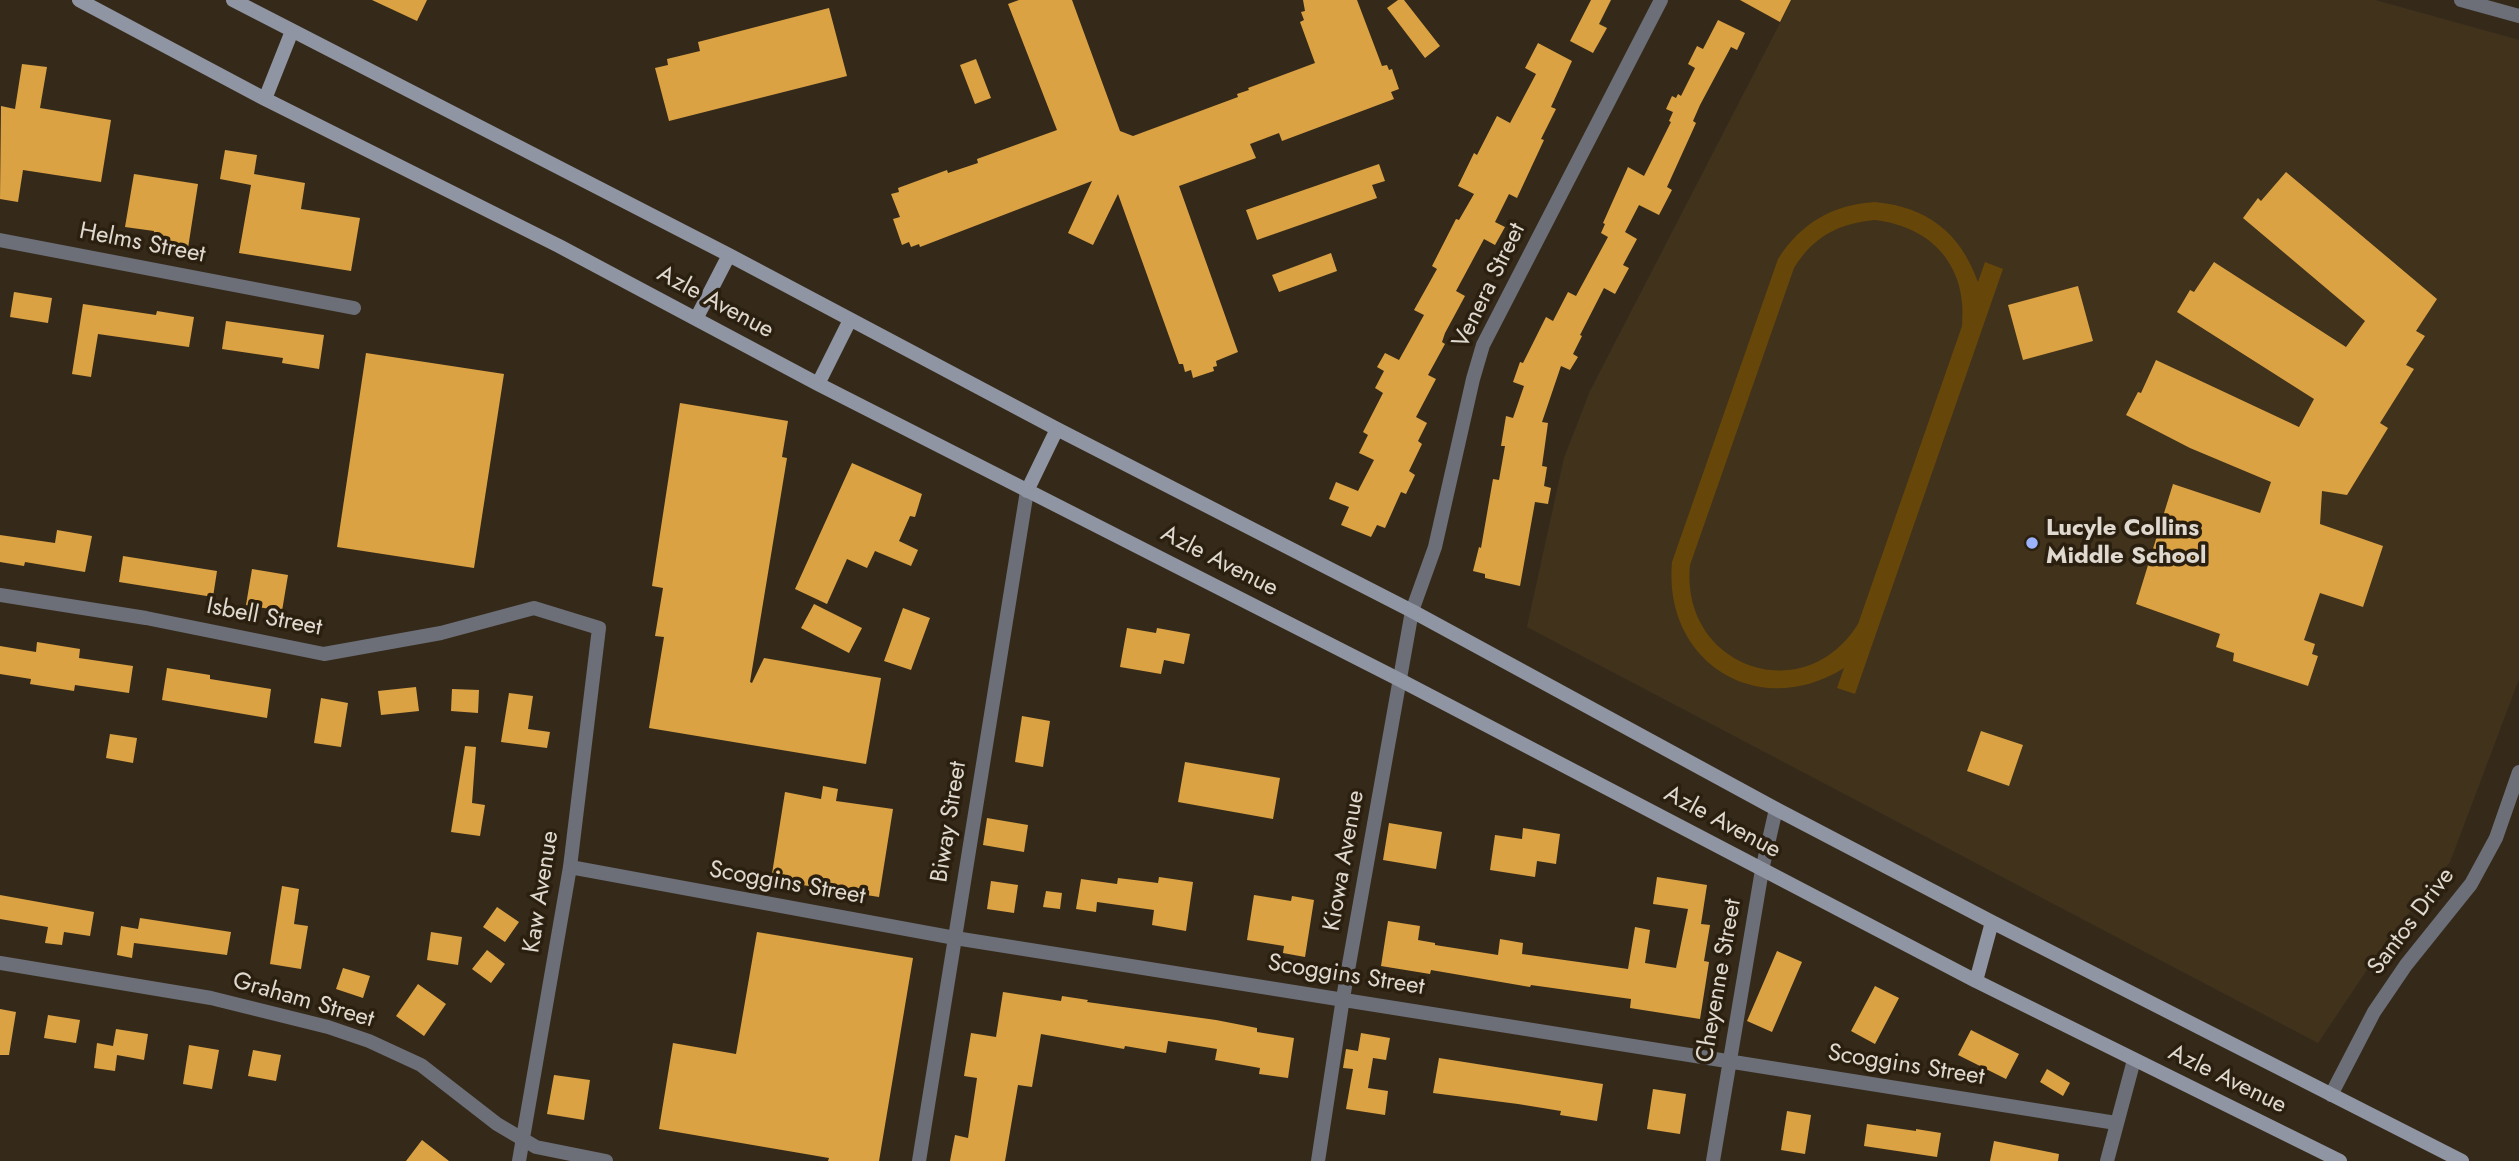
<!DOCTYPE html>
<html>
<head>
<meta charset="utf-8">
<style>
	body { margin:0 }
	canvas { display:block; background:#352a1a }
</style>
</head>
<body>
<canvas width="2519" height="1161"></canvas>
<script>
const c = document.querySelector('canvas').getContext('2d');
c.lineJoin = 'round';
function paint(path, color) {
  c.fillStyle = color;
  c.fill(path, 'evenodd');
}
function strokePath(path, color, width, dash) {
  c.strokeStyle = color;
  c.lineWidth = width;
  c.lineCap = dash ? 'butt' : 'round';
  c.setLineDash(dash || []);
  c.stroke(path);
}
function drawText(font, color, halo, rows, align = 'center') {
  c.font = font + ' Jost,sans-serif';
  c.lineWidth = 7;
  c.setLineDash([]);
  c.textBaseline = 'middle';
  c.strokeStyle = halo;
  c.fillStyle = color;
  for (const [text, x, y, turn = 0] of rows) {
    c.save();
    c.translate(x, y);
    c.rotate((+turn || 0) * Math.PI / 180);
    c.textAlign = isNaN(turn) ? turn : align;
    if (halo) c.strokeText(text, 0, 0);
    c.fillText(text, 0, 0);
    c.restore();
  }
}
paint(new Path2D(`
	M1792,0H2375L2519,40V679L2450,862L2387,940L2318,1043L1527,627L1564,458L1590,391Z`), '#41321c');
paint(new Path2D(`
	M1875,202C1927,207 1960,232 1978,282L1985,262L2003,269L1855,694L1837,688L1844,668C1758,722 1663,662 1672,562L1778,259C1801,223 1832,205 1875,202ZM1875,220C1933,227 1968,267 1962,326L1858,624C1804,711 1680,667 1690,565L1794,268C1813,237 1839,223 1875,220Z`), '#664609');
paint(new Path2D(`
	M372,0H427L417,21Z
	M1019,0H1072L1120,131L1133,136L1238,97L1237,94L1249,90L1248,88L1315,63L1300,22L1304,20L1301,12L1305,11L1303,0H1357L1382,66L1387,65L1389,70L1392,69L1399,89L1391,92L1394,99L1282,141L1279,133L1250,144L1256,158L1179,186L1238,352L1216,361L1217,366L1213,367L1214,371L1193,378L1191,370L1185,372L1183,364H1179L1118,194L1093,245L1068,233L1092,181L920,247L919,244L911,247L909,242L902,245L893,219L900,217L891,194L899,192L898,188L947,170L948,173L978,163L977,159L1057,130L1008,4Z
	M1398,0H1404L1440,46L1425,58L1387,8Z
	M1591,0H1611L1599,24L1607,28L1593,53L1570,41Z
	M1740,0H1791L1780,22Z
	M829,8L847,76L669,121L655,68L668,65L667,59L700,51L698,42Z
	M1718,20L1745,33L1737,50L1731,47L1700,105L1693,121L1696,123L1667,187L1672,190L1659,215L1639,205L1625,232L1637,239L1623,265L1629,268L1615,294L1604,288L1580,335L1582,336L1573,354L1578,357L1570,370L1561,366L1542,422L1548,423L1542,466L1547,467L1544,486L1551,488L1548,504L1535,502L1520,586L1485,578V574L1473,571L1479,547L1481,548L1493,479L1499,480L1505,446H1501L1506,416L1513,418L1524,386L1513,382L1520,362L1523,363L1546,317L1553,321L1568,292L1576,296L1608,237L1601,233L1605,224L1603,223L1628,167L1644,176L1671,122L1669,121L1673,112L1666,109L1672,96L1676,98L1678,94L1681,96L1695,68L1688,64L1697,46L1703,49Z
	M1538,43L1572,61L1551,107L1556,109L1541,139L1544,140L1517,198L1509,194L1495,222L1505,227L1495,245L1484,239L1456,291L1465,296L1445,333L1442,342L1445,344L1428,375L1436,379L1416,417L1427,423L1418,441L1422,444L1409,471L1415,475L1406,494L1401,492L1385,528L1377,525L1371,537L1341,525L1349,507L1329,499L1336,482L1358,491L1374,460L1359,453L1368,435L1363,432L1383,393L1375,388L1384,371L1377,367L1385,353L1399,360L1424,315L1414,310L1437,269L1432,266L1456,219L1459,220L1474,194L1458,186L1474,153L1477,155L1497,116L1510,123L1536,74L1525,68Z
	M976,59L991,98L975,104L960,65Z
	M22,64L47,67L40,108L111,120L101,182L23,170L18,202L0,199L1,106L15,109Z
	M225,150L257,155L254,174L305,183L301,209L360,218L351,271L239,253L251,185L220,179Z
	M1379,164L1385,181L1372,185L1377,198L1257,240L1246,210Z
	M2286,172L2437,299L2416,331L2425,336L2406,365L2414,369L2380,423L2388,428L2347,495L2322,491L2320,524L2383,546L2363,607L2320,593L2304,640L2315,644L2312,654L2318,656L2308,686L2233,661L2234,653L2216,647L2220,634L2136,604L2173,484L2260,513L2271,482L2190,448L2126,415L2138,392L2141,393L2156,360L2299,427L2314,399L2177,312L2190,290L2194,292L2214,262L2346,347L2365,321L2243,218L2258,198L2261,201Z
	M134,174L198,184L188,248L153,242L154,231L125,227Z
	M1331,253L1337,271L1279,292L1272,275Z
	M2078,286L2093,341L2023,360L2008,305Z
	M14,292L52,298L48,323L10,317Z
	M83,304L156,315L157,311L194,317L189,347L98,334L91,377L72,374Z
	M226,321L324,335L319,369L282,363L283,358L222,349Z
	M366,353L504,374L474,568L337,547Z
	M680,403L788,421L782,457L787,458L750,682L752,683L764,658L881,678L866,764L649,728L664,637L655,636L663,588L652,586Z
	M852,463L922,494L915,517L910,516L899,541L918,550L911,566L875,551L867,568L847,559L827,604L795,589Z
	M57,530L92,536L85,572L25,562L24,566L0,562V535L55,543Z
	M123,556L217,571L213,597L119,582Z
	M252,569L288,575L282,611L246,605Z
	M814,604L862,628L849,653L801,628Z
	M903,608L930,618L911,670L884,661Z
	M1127,628L1156,633L1157,628L1190,634L1184,664L1164,660L1161,674L1120,667Z
	M37,642L80,649L79,658L133,666L129,693L75,685L74,691L30,684L31,679L0,674V646L36,652Z
	M167,668L210,675V679L271,689L267,718L162,700Z
	M416,687L419,711L381,715L378,691Z
	M452,689L479,690L478,713L451,711Z
	M509,693L533,696L528,729L550,732L547,748L501,742Z
	M321,698L348,703L341,747L314,743Z
	M1022,716L1050,721L1043,767L1015,762Z
	M1981,731L2023,745L2009,786L1967,771Z
	M110,734L137,738L133,763L106,758Z
	M465,746L476,747L472,803L485,805L480,836L451,832Z
	M1185,762L1280,778L1273,819L1178,802Z
	M823,786L838,789L836,801L893,809L879,897L771,880L785,792L821,799Z
	M987,818L1028,825L1024,852L983,845Z
	M1389,823L1442,832L1436,869L1383,860Z
	M1523,828L1560,834L1556,864L1537,861L1535,877L1490,870L1495,835L1522,839Z
	M1159,877L1193,882L1186,931L1152,925L1154,910L1097,902L1096,912L1076,909L1081,879L1117,884L1118,878L1158,883Z
	M1657,877L1707,885L1701,924L1710,925L1704,961L1709,962L1700,1019L1630,1008L1631,999L1531,985L1530,987L1431,970L1430,974L1381,966L1388,921L1420,926L1418,940L1435,943V945L1498,955L1500,939L1523,943L1522,954L1628,969L1635,927L1650,930L1645,963L1676,968L1688,909L1653,904Z
	M991,881L1018,885L1014,913L987,909Z
	M282,886L299,889L294,924L308,926L301,969L270,964Z
	M1046,891L1062,893L1060,909L1043,907Z
	M0,895L94,912L90,936L64,932L62,945L45,943L48,927L0,919Z
	M1254,895L1291,901L1292,896L1314,900L1305,957L1283,953L1284,946L1247,940Z
	M497,907L519,922L505,942L483,927Z
	M140,918L231,932L227,955L134,943L132,958L117,955L121,926L138,929Z
	M431,932L462,937L458,965L427,960Z
	M757,932L913,958L879,1161H828L829,1158L659,1129L673,1043L736,1054Z
	M487,950L505,964L491,983L472,969Z
	M1777,951L1802,962L1772,1032L1747,1021Z
	M343,968L370,976L363,998L336,989Z
	M418,984L446,1004L424,1036L396,1016Z
	M1875,986L1899,998L1875,1044L1851,1031Z
	M1003,992L1061,1001L1062,996L1088,1000L1087,1002L1216,1020L1257,1028V1032L1294,1038L1288,1078L1259,1074L1260,1068L1215,1060L1217,1049L1168,1041L1166,1053L1125,1046L1124,1049L1041,1034L1032,1087L1018,1085L1005,1161H950L955,1135L968,1138L977,1078L964,1076L971,1033L996,1037Z
	M0,1009L16,1012L9,1055H0Z
	M48,1015L80,1020L76,1043L44,1038Z
	M116,1029L148,1034L144,1060L117,1055L115,1071L94,1068L97,1043L113,1046Z
	M1971,1030L2019,1054L2006,1079L1958,1055Z
	M1361,1033L1390,1038L1386,1060L1373,1058L1368,1088L1388,1091L1385,1115L1346,1109L1353,1069L1343,1068L1346,1049L1358,1051Z
	M189,1045L219,1050L212,1089L183,1084Z
	M253,1050L281,1055L276,1081L248,1076Z
	M1439,1058L1603,1084L1597,1121L1560,1115L1561,1111L1518,1104L1433,1093Z
	M2047,1069L2070,1083L2063,1096L2040,1082Z
	M554,1075L590,1080L584,1120L547,1114Z
	M1653,1089L1686,1094L1680,1134L1647,1129Z
	M1787,1111L1811,1115L1805,1154L1781,1150Z
	M1867,1124L1916,1131V1129L1941,1133L1937,1157L1864,1146Z
	M422,1140L449,1161H406Z
	M1994,1141L2059,1154L2058,1161H1990Z`), '#dba244');
strokePath(new Path2D(`
	M2461,0L2519,16
	M0,240L354,308
	M0,595L146,618L324,654L441,633L534,608L599,628L570,867L519,1161
	M570,867L955,938L2116,1123
	M0,963L211,998L328,1027L369,1041L421,1065L497,1124L536,1147L606,1161
	M2331,1095L2374,1012L2406,965L2471,884L2496,838L2519,772
	M1318,1161L1343,998L1412,611L1435,547L1473,379L1483,345L1661,0
	M1713,1161L1762,870L1776,809
	M2107,1161L2134,1060`), '#6c6f78', 14);
strokePath(new Path2D(`
	M919,1161L1027,491`), '#6c6f78', 14);
strokePath(new Path2D(`
	M79,0L265,99L559,246L818,384L1400,680L1976,981L2340,1161
	M233,0L729,255L1057,429L1412,611L1776,809L1992,922L2462,1161
	M265,99L292,31
	M696,319L729,255
	M818,384L850,320
	M1027,491L1057,429
	M1976,981L1992,922`), '#9095a3', 14);
for (const [x, y, r, color] of [
	[2032,543,7,"#9cb4fd"]
]) {
  const dot = new Path2D();
  dot.arc(x, y, r, 0, 2 * Math.PI);
  c.fillStyle = color;
  c.fill(dot);
  strokePath(dot, '#2b2010', 2.5);
}
drawText('24px', '#e0d9cf', '#2b2010', [
	["Helms Street",142,244,11],
	["Venera Street",1490,286,-64],
	["Azle Avenue",715,303,28],
	["Azle Avenue",1219,562,27],
	["Isbell Street",264,618,11],
	["Biway Street",950,822,-81],
	["Azle Avenue",1722,823,28],
	["Kiowa Avenue",1345,861,-80],
	["Scoggins Street",787,884,10],
	["Kaw Avenue",542,892,-81],
	["Santos Drive",2412,922,-53],
	["Scoggins Street",1346,976,9],
	["Cheyenne Street",1720,981,-80],
	["Graham Street",303,1001,16],
	["Scoggins Street",1906,1066,9],
	["Azle Avenue",2227,1080,26]
]);
drawText('bold 24px', '#e0d9cf', '#2b2010', [
	["Lucyle Collins",2046,529],
	["Middle School",2046,557]
], 'left');
</script>
</body>
</html>
